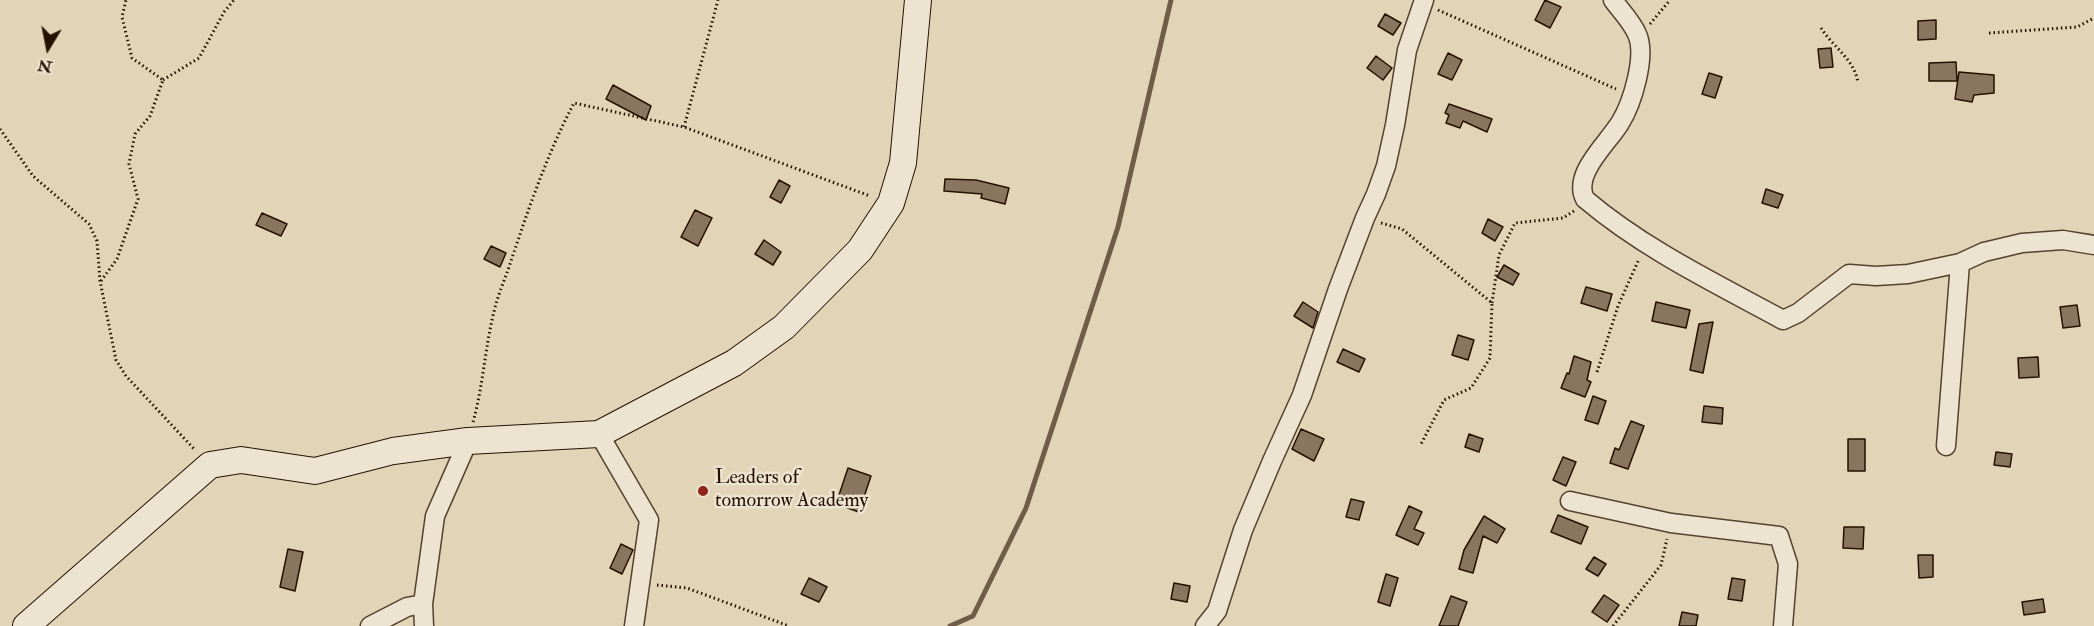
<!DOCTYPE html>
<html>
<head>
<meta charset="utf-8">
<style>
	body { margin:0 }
	#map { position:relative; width:2094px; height:626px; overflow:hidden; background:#e2d4b6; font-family:"IM FELL Double Pica",serif }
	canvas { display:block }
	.north { position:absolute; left:18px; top:18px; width:60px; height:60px; -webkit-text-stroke:4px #ece3d0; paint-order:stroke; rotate:190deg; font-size:16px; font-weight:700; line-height:24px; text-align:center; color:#261000 }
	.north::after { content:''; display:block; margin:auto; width:21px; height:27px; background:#261000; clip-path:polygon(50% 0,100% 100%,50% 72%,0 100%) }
</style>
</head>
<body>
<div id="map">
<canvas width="2094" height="626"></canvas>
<div class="north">N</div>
</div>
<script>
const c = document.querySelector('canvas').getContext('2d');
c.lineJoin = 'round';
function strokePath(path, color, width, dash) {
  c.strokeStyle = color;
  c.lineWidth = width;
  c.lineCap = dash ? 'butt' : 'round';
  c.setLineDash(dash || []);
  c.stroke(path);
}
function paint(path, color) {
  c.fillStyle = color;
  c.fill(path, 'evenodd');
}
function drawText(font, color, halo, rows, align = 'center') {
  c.font = font + ' "IM FELL Double Pica",serif';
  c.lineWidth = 5;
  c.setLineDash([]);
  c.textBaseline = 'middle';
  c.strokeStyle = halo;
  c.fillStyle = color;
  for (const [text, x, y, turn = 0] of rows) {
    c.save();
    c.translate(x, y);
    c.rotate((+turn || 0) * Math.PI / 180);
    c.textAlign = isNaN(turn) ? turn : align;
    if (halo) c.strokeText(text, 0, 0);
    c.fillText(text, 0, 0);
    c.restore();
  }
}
strokePath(new Path2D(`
	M950,626L973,616L1026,508L1118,227L1171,0`), '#705d48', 5);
const building = new Path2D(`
	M1545,0L1561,7L1550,28L1535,20Z
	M1385,14L1401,23L1393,35L1378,26Z
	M1936,20V39L1918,40V21Z
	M1831,48L1833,67L1820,68L1818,49Z
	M1448,53L1462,60L1452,80L1438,74Z
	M1376,56L1392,68L1383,80L1367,68Z
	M1956,62L1957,81H1929V63Z
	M1959,72L1994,75V93L1974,95L1972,102L1955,99Z
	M1709,73L1722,77L1715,98L1702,94Z
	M613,85L651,106L646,120L606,99Z
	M1449,104L1492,119L1487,132L1463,121L1460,128L1446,123L1449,115L1445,113Z
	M945,179L976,180L1009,188L1005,204L981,198L982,194L944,191Z
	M779,180L790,186L781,203L770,197Z
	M1766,189L1783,195L1778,208L1762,203Z
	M695,210L712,218L698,246L681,237Z
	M262,213L287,224L281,236L256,225Z
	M1488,219L1503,227L1495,241L1482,233Z
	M764,240L781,252L773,265L755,254Z
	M491,246L506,253L500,267L484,259Z
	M1504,265L1519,274L1513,285L1497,277Z
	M1586,287L1612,294L1607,311L1581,303Z
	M1303,302L1318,312L1313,328L1294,316Z
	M1656,302L1690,310L1686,328L1652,321Z
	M2077,305L2080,326L2063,328L2060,307Z
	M1713,322L1703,373L1690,370L1699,324Z
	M1458,335L1474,340L1468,360L1452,355Z
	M1343,349L1365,359L1359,372L1337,362Z
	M1574,356L1591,362L1587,380L1591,382L1585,397L1561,388L1567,373L1569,374Z
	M2038,357L2039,377L2019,378L2018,358Z
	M1593,396L1606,401L1598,424L1585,420Z
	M1704,406L1723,408L1722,424L1702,422Z
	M1631,421L1644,426L1628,469L1610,463L1615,448L1619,450Z
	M1301,429L1324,439L1314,461L1292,449Z
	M1469,434L1483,439L1479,452L1465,447Z
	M1848,439H1865V471H1848Z
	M1996,452L2012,454L2010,467L1994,465Z
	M1563,457L1576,462L1566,486L1553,480Z
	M848,468L871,476L859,512L836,504Z
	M1351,499L1364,502L1359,520L1346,517Z
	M1409,506L1422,512L1414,529L1424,533L1418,545L1396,535Z
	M1558,515L1588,527L1581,544L1551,532Z
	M1484,516L1505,529L1497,543L1483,536L1473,573L1459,569L1464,550Z
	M1844,527H1864L1863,549L1843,548Z
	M621,544L633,550L622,574L610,568Z
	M288,549L303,552L295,591L280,587Z
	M1918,555H1933V577L1919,578Z
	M1594,557L1606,564L1598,576L1586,569Z
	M1386,574L1398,578L1390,606L1378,602Z
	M809,578L827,587L819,602L801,594Z
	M1732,578L1745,580L1742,601L1728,599Z
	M1174,583L1190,586L1187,602L1171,599Z
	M1604,595L1619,605L1607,622L1592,612Z
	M1451,596L1467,602L1458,626H1439Z
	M2043,599L2045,612L2024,615L2022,602Z
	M1682,612L1698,615L1696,626H1679Z`);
paint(building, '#88765f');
strokePath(building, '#261000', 1.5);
const street = new Path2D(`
	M1613,0C1621,11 1632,22 1637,34C1647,56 1632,104 1620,123C1608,143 1572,174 1585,199C1644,249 1715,283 1783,320L1798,313L1849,274L1876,276L1908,274L1960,263L1984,252L2022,243L2063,240L2094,245
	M599,434L649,520L634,626
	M1946,446L1960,263
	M1570,501L1671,523L1779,536L1788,564L1783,626
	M370,626L407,607L423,604
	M424,626L423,604L435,516L468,441
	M1205,626L1217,611L1243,530L1272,461L1302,395L1338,289L1365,218L1376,194L1386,166L1395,125L1407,50L1424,0`);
const secondary = new Path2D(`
	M26,626L210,465L241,460L315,471L393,451L468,441L599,434L734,363L784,327L860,250L891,203L903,163L918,0`);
strokePath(street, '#55412e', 21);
strokePath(secondary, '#261000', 28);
strokePath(new Path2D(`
	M1438,10L1616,89
	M1650,24L1670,0
	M1821,28C1833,47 1855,60 1858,83
	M1989,33L2077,27L2094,18
	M163,80L199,58L224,12L234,0
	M684,127L718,0
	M0,129L33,176L89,224L97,241L100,281L116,360L126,376L195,450
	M1381,223L1402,229L1492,303L1490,358L1471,388L1444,400L1421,444
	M101,281L117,259L138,199L129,164L135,134L150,116L163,80L132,58L122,17L126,0
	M1492,303L1499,255L1515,223L1563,218L1574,211
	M1597,372L1618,306L1639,259
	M473,422C484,383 485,343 496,304C499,293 504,281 508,270C527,213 546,156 574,103L684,127L870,196
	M657,585L687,588L789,626
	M1613,626L1661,565L1667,539`), '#261000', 3, [1.5, 3]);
strokePath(street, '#ece3d0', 18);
strokePath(secondary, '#ece3d0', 26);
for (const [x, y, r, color] of [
	[703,491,6,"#8f2418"]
]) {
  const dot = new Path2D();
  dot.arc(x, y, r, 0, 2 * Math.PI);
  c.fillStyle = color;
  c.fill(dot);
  strokePath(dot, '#ece3d0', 2);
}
drawText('20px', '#261000', '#ece3d0', [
	["Leaders of",715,479],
	["tomorrow Academy",715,502]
], 'left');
</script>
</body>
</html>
